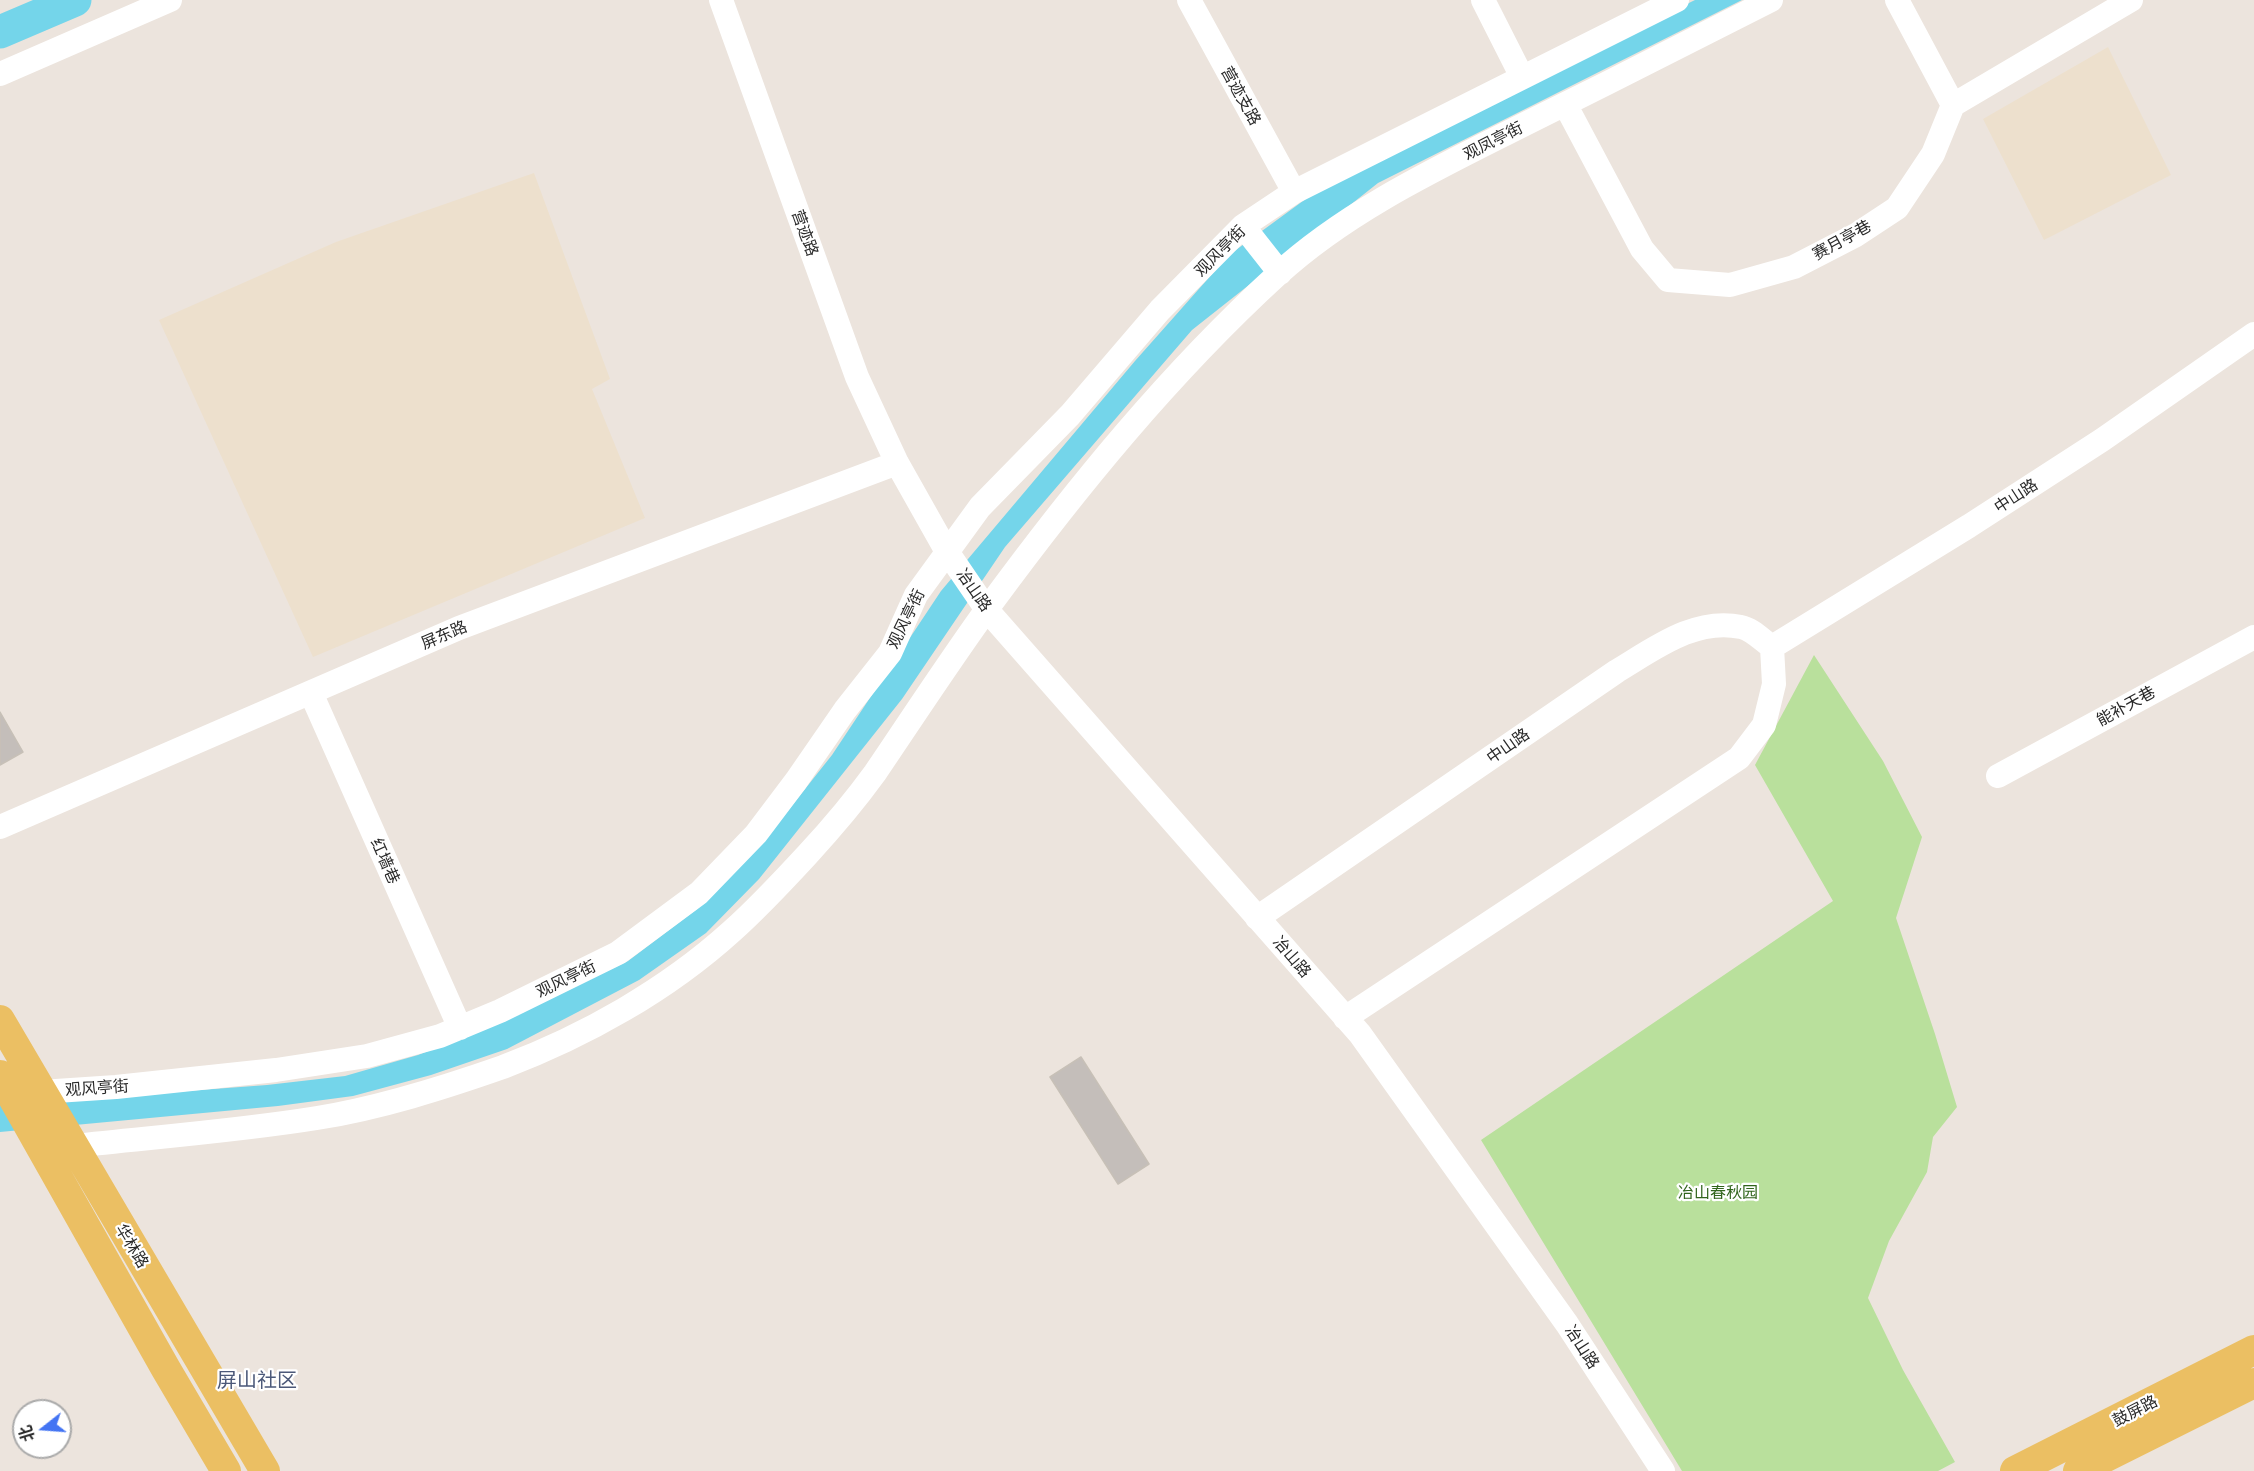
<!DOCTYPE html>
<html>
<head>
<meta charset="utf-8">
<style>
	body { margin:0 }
	#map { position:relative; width:2254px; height:1471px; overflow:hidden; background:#ece4dd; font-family:"Exo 2","Noto Sans SC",sans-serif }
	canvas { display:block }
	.north { position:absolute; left:12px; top:1399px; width:60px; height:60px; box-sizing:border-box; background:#fff; border:2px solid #aaa; border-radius:50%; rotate:253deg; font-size:16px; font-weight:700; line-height:24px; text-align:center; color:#2a2a2a }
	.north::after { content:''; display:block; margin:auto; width:21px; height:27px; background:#4374f3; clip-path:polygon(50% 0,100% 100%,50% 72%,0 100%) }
</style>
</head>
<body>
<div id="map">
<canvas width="2254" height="1471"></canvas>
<div class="north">北</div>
</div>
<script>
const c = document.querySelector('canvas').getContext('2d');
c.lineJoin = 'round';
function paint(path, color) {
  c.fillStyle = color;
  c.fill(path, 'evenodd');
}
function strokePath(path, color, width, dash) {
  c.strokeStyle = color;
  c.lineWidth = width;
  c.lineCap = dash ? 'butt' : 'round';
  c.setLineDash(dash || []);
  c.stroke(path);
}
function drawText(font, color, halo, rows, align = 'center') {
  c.font = font + ' "Exo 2","Noto Sans SC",sans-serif';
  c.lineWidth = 4.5;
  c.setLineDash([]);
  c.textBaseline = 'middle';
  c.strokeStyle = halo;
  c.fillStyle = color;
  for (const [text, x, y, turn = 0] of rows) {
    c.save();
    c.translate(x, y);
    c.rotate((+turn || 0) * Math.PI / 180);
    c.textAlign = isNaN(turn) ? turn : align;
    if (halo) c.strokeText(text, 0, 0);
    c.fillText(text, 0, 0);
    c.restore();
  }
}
paint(new Path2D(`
	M2108,47L2171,175L2044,240L1983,119Z
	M534,173L610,379L592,389L645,518L313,657L159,320L336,242Z`), '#ede0cd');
paint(new Path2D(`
	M1814,655L1883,761L1922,837L1896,918L1935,1034L1957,1107L1933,1137L1927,1172L1889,1241L1868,1298L1903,1370L1955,1462L1938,1471H1682L1481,1140L1833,901L1755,765Z`), '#b9e09c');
paint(new Path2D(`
	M1695,0H1742L1378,183L1192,330L1005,547L902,699L759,879L706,933L639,980L507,1049L431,1075L353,1096L278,1106L0,1132V1105L267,1085L345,1076L418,1055L490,1027L628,961L697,909L767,837L832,755L941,591L1135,361L1229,255L1318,190L1459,116Z`), '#74d5ea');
strokePath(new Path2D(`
	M0,32L75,0`), '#74d5ea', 33);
const building = new Path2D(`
	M0,712L23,752L0,765Z
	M1081,1057L1149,1164L1118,1184L1050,1077Z`);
paint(building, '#c4beba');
strokePath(building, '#c7c0b7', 1.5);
strokePath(new Path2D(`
	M721,0L857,377L897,463L946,550L987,610L1360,1034L1567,1324L1663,1471
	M1189,0L1294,192
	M1483,0L1522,77
	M1897,0L1953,105
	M0,74L170,0
	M1565,104L1642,249L1668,280L1730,285L1794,267L1856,235L1897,208L1933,154L1953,105L2131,0
	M1243,226L1280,273
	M1772,647L1969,526L2102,440L2254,334
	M311,693L460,1028
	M1998,776L2254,637
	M0,827L459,628L897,463
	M1257,918L1617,671C1654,649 1695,617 1741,627C1752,629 1763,641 1772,647
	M1345,1018L1739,758L1764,725L1774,684L1772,647
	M41,1092L116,1087L276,1070L367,1056L440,1036L500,1011L618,953L699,893L756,834L796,781L845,710L890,653L916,595L980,507L1070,415L1160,310L1243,226L1294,192L1677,0
	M73,1146C154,1137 237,1131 317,1118C380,1108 443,1088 503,1067C585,1036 667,990 732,931C758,908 783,881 807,855C831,829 854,802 875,773C913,717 950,660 990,605C1076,488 1169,374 1277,275C1348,210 1438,168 1523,125C1606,84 1689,42 1771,0`), '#fff', 24);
strokePath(new Path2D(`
	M0,1020L265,1471
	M0,1075L166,1369L226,1471
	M2015,1471L2254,1350
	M2078,1471L2254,1383`), '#ebbf63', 30);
drawText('16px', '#2a2a2a', '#fff', [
	["营迹支路",1241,96,61],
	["观凤亭街",1493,141,-27],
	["营迹路",805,233,70],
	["赛月亭巷",1842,240,-29],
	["观风亭街",1220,251,-45],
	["中山路",2016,496,-33],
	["冶山路",974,590,55],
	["观风亭街",906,619,-64],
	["屏东路",444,635,-23],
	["能补天巷",2126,706,-29],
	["中山路",1508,746,-35],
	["红墙巷",385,861,66],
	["冶山路",1292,957,49],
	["观风亭街",566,979,-26],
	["观风亭街",97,1088,-4],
	["华林路",132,1246,59],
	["冶山路",1582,1347,57],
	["鼓屏路",2135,1411,-27]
]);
drawText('16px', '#32651d', '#fff', [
	["冶山春秋园",1718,1193]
]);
drawText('20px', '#4c5979', '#fff', [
	["屏山社区",257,1380]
]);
</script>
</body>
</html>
